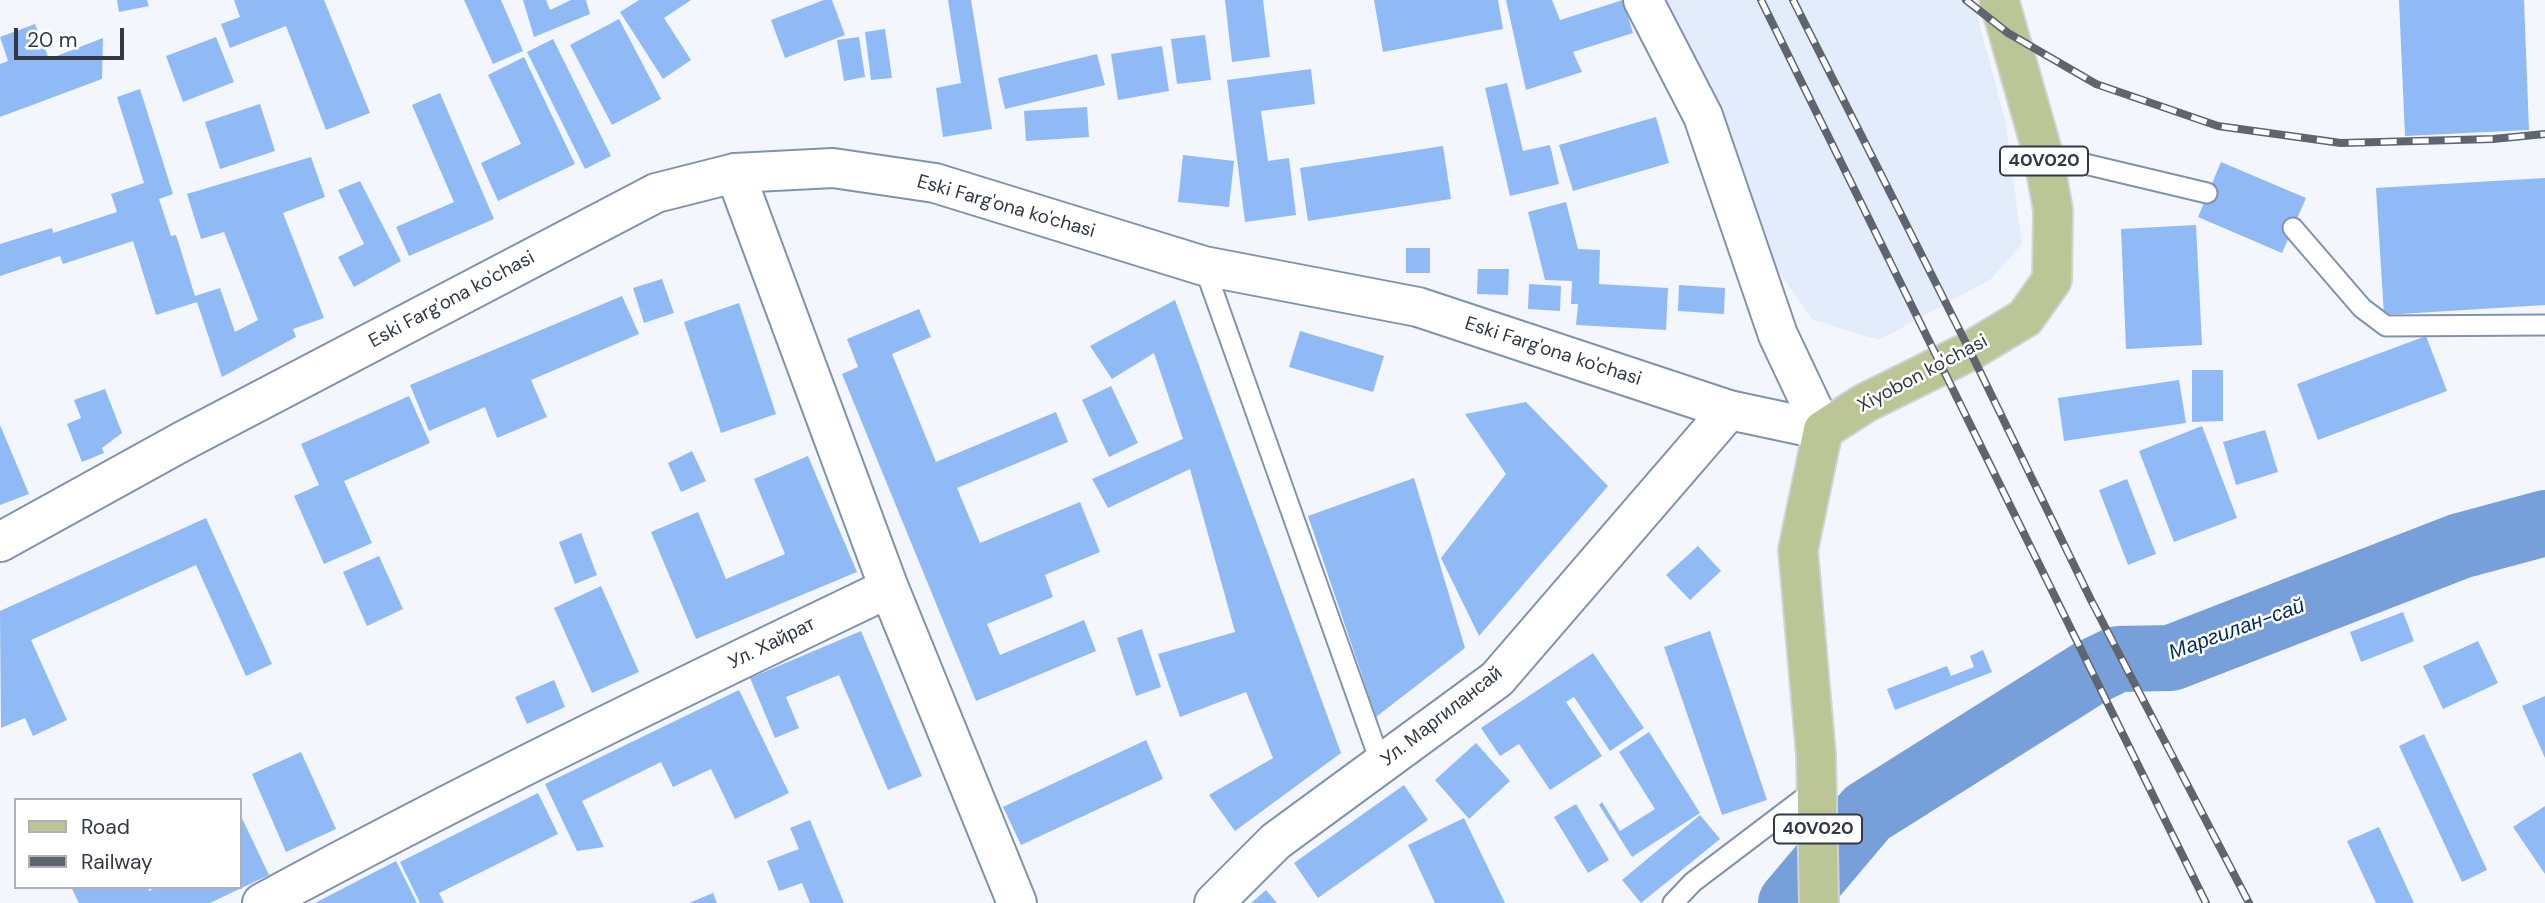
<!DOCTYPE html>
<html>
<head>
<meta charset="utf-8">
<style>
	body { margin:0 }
	#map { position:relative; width:2545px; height:903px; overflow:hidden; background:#f3f7fd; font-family:"DM Sans",sans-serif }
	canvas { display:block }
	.legend { position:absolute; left:14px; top:798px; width:228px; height:91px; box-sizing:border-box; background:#fff; border:2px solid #adb0b4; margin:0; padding:9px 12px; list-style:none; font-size:21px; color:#323944 }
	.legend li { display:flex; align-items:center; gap:14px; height:35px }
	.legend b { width:35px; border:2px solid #adb0b4 }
	.scale { position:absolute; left:14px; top:28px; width:110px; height:32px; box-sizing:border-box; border:4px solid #323944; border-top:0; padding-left:9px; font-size:21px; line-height:24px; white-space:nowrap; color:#323944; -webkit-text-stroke:5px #fff; paint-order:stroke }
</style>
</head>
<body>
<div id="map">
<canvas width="2545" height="903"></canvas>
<ul class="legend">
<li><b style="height:9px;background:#bbc595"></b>Road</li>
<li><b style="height:9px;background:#5f656f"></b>Railway</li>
</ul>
<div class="scale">20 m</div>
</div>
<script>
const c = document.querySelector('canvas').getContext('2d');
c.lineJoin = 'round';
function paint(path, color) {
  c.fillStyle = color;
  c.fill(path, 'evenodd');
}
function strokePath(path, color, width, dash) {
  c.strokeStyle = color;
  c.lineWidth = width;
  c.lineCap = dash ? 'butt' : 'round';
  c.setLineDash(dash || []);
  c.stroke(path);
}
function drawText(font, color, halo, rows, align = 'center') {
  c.font = font + ' "DM Sans",sans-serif';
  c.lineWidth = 5;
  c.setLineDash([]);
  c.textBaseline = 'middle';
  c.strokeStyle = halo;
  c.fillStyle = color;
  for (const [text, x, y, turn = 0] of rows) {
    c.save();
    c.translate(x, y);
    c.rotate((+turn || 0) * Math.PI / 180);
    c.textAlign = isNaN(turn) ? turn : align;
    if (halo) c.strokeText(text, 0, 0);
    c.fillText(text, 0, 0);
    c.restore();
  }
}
paint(new Path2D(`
	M1653,0H1973L2005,120L2022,244L1991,279L1879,340L1813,320L1772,263Z`), '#e2ecfa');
strokePath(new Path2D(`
	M1791,903L1867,813L2091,672L2118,659L2171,658L2460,546L2545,523`), '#77a0da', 66);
paint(new Path2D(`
	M117,0H147L149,6L119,12Z
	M234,0H324L370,113L326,130L286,26L230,48L221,24L240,17Z
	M464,0H501L523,51L493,64Z
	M523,0H546L550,10L571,0H586L590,14L534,37Z
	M639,0H691L664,18L691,60L663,79L620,12Z
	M824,0H832L845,35L785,58L771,20Z
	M948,0H971L992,129L943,137L936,88L961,83Z
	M1225,0H1263L1270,57L1232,62Z
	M1374,0H1498L1503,29L1383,52Z
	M1506,0H1552L1560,20L1623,0L1633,33L1573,52L1582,72L1526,90Z
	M2399,0H2524L2529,130L2405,136Z
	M619,19L661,99L612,125L570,45Z
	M35,24L49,59L103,38L102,79L0,117V64L8,61L0,37Z
	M885,29L892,78L871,80L865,32Z
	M1205,35L1211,80L1177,84L1171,39Z
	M216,37L234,82L183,102L166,56Z
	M859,37L865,77L844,81L837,40Z
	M553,39L611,156L585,169L527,52Z
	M1162,46L1169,91L1118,100L1111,54Z
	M1097,54L1105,85L1005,109L998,78Z
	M524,57L575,164L498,201L481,163L521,144L488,75Z
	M1311,69L1315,104L1261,111L1268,161L1289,158L1296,215L1245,222L1227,80Z
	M1507,83L1523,151L1550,145L1559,184L1510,196L1485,88Z
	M140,89L173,194L159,199L171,236L176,235L195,296L220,288L235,332L258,320L224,232L201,239L187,194L311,157L325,197L283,213L324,318L293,329L296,337L222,377L197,302L156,315L133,241L63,264L60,256L0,276V244L52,228L53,233L117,212L111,194L144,183L117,97Z
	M440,93L494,219L409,256L396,227L454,202L412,105Z
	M260,104L275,151L220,169L205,122Z
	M1087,107L1089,137L1026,141L1024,111Z
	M1656,117L1669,163L1573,191L1559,145Z
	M1443,146L1451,199L1308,221L1300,168Z
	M1183,155L1234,161L1229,207L1178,202Z
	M2221,162L2306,198L2282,253L2198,217Z
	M2545,178V305L2384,315L2376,188Z
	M360,181L401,261L354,287L338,257L364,244L338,190Z
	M1566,202L1578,249L1600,250L1599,284L1668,288L1666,330L1576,325L1578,304H1571L1572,281L1545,280L1528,212Z
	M2196,225L2202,345L2126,349L2121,229Z
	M1406,248H1430V273H1406Z
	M1478,269H1509L1508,295L1477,294Z
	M662,279L674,313L644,323L633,288Z
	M1529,284L1561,286L1560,311L1528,309Z
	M1679,285L1725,288L1724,314L1678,311Z
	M622,296L639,334L531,380L547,417L497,438L485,407L429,431L410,385Z
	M1175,300L1341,753L1235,831L1209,795L1273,758L1246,692L1180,717L1158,654L1235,632L1190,469L1108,508L1092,479L1183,439L1154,353L1112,379L1090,346Z
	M739,303L776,414L721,433L684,322Z
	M919,309L931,337L892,354L936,462L1056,412L1068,442L957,488L980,543L1080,502L1100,552L1045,575L1053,597L987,624L1000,655L1084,620L1096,651L976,701L842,374L858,367L847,339Z
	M1300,331L1384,356L1373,392L1289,367Z
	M2426,336L2447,391L2318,440L2297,384Z
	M2192,370H2223V421L2192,422Z
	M2179,380L2186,423L2064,441L2058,398Z
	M1111,386L1138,443L1109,457L1082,400Z
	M105,389L122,433L102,448L104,453L82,462L67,424L81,418L74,400Z
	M409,396L430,443L344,481L372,543L324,564L294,496L319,485L301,444Z
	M1526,402L1608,486L1479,636L1441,558L1506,474L1465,414Z
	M0,425L29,494L0,505Z
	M2202,426L2237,518L2174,542L2139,451Z
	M2265,430L2278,472L2236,485L2223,442Z
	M692,451L706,481L681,492L668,463Z
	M808,456L857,572L696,639L651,532L698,512L726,579L785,554L754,479Z
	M1414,478L1465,648L1376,717L1308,516Z
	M2127,479L2156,554L2128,565L2099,490Z
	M206,518L272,664L246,676L196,565L31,640L67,720L33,736L25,718L1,728L0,611Z
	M581,533L597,575L575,584L559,542Z
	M1698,546L1721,571L1690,600L1666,575Z
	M379,556L403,609L367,626L343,572Z
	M601,586L639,672L592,693L554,608Z
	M2403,612L2414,641L2361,662L2350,632Z
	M1142,629L1161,687L1136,696L1117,638Z
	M861,631L922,776L888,790L839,675L786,697L799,728L775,738L750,678Z
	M1710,631L1767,800L1722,815L1664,647Z
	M2478,641L2498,683L2443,709L2423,666Z
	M1983,650L1992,672L1895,710L1887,689L1947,666L1951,676L1974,667L1970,656Z
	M1593,653L1644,728L1610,751L1574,697L1566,702L1602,756L1550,790L1519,744L1500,756L1481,728Z
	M554,680L565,707L527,724L515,697Z
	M739,690L789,793L735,819L711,769L673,787L661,762L582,801L604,847L577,851L545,784Z
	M2545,696V758L2522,706Z
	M1649,732L1700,813L1632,857L1599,805L1602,802L1620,831L1655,809L1619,752Z
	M2424,734L2487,870L2462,882L2399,746Z
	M1146,740L1163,779L1021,845L1003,807Z
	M1476,743L1510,781L1469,819L1435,780Z
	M301,752L336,829L286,852L252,774Z
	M1404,785L1428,820L1318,898L1294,863Z
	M538,793L558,834L439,893L444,903H420L400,862Z
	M1576,804L1609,860L1588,873L1554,817Z
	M2545,806V874L2513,827Z
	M240,814L269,875L210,903H79L71,887H148L149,891L157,887H240Z
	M1700,815L1720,839L1641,903L1622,880Z
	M1464,818L1505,903H1435L1408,845Z
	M810,820L844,903H810L802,883L779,891L767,861L799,849L790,828Z
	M2379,827L2414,903H2376L2347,841Z
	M396,861L417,903H315Z
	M1266,890L1277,903H1251Z
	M713,893L717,903H689Z`), '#90baf5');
const service = new Path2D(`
	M2043,154L2207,193
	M2293,228L2362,308L2386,326L2545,325
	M1204,266L1381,764
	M1673,903L1693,882L1817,788`);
const minor = new Path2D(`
	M889,588L1017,903
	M262,903C468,791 678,689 889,588L735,173
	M1214,903L1276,841L1497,679L1729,410`);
const tertiary = new Path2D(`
	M1643,0L1703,116L1778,335L1823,430`);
const secondary = new Path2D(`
	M0,542L183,441L656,193L735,173L833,168L935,183L1204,266L1418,307L1729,410L1823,430`);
const primary = new Path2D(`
	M1819,903L1816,755L1798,550L1823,430L1865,403L1970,351L2025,318L2052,280L2053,210L2043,154L1999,0`);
strokePath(service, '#8092ac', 23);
strokePath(minor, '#8092ac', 42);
strokePath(tertiary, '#8092ac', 42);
strokePath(secondary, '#8092ac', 42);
strokePath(primary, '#d2d3d6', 42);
strokePath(service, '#fff', 19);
strokePath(minor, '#fff', 38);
strokePath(tertiary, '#fff', 38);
strokePath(secondary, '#fff', 38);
strokePath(primary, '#bbc595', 38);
const rail = new Path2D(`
	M1761,0L2206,903
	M1793,0L1970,351L2091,600L2249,903
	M1966,0L2008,33L2096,84L2218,126L2341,143L2493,139L2545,134`);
strokePath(rail, '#5f656f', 8);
strokePath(rail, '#fff', 5, [16]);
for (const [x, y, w] of [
	[2044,161,88],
	[1818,829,88]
]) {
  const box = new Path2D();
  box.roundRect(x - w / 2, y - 14.5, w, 29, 5);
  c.fillStyle = '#fff';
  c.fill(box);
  strokePath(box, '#323944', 2);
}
drawText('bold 18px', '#323944', null, [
	["40V020",2044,161],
	["40V020",1818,829]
]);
drawText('19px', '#323944', '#fff', [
	["Eski Farg'ona ko'chasi",1006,207,16],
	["Eski Farg'ona ko'chasi",452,300,-28],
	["Eski Farg'ona ko'chasi",1553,352,18],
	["Xiyobon ko'chasi",1923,374,-28],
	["Ул. Хайрат",772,644,-26],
	["Ул. Маргилансай",1442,717,-38]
]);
drawText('italic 21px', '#022a5d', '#fff', [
	["Маргилан-сай",2237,630,-20]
]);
</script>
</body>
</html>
